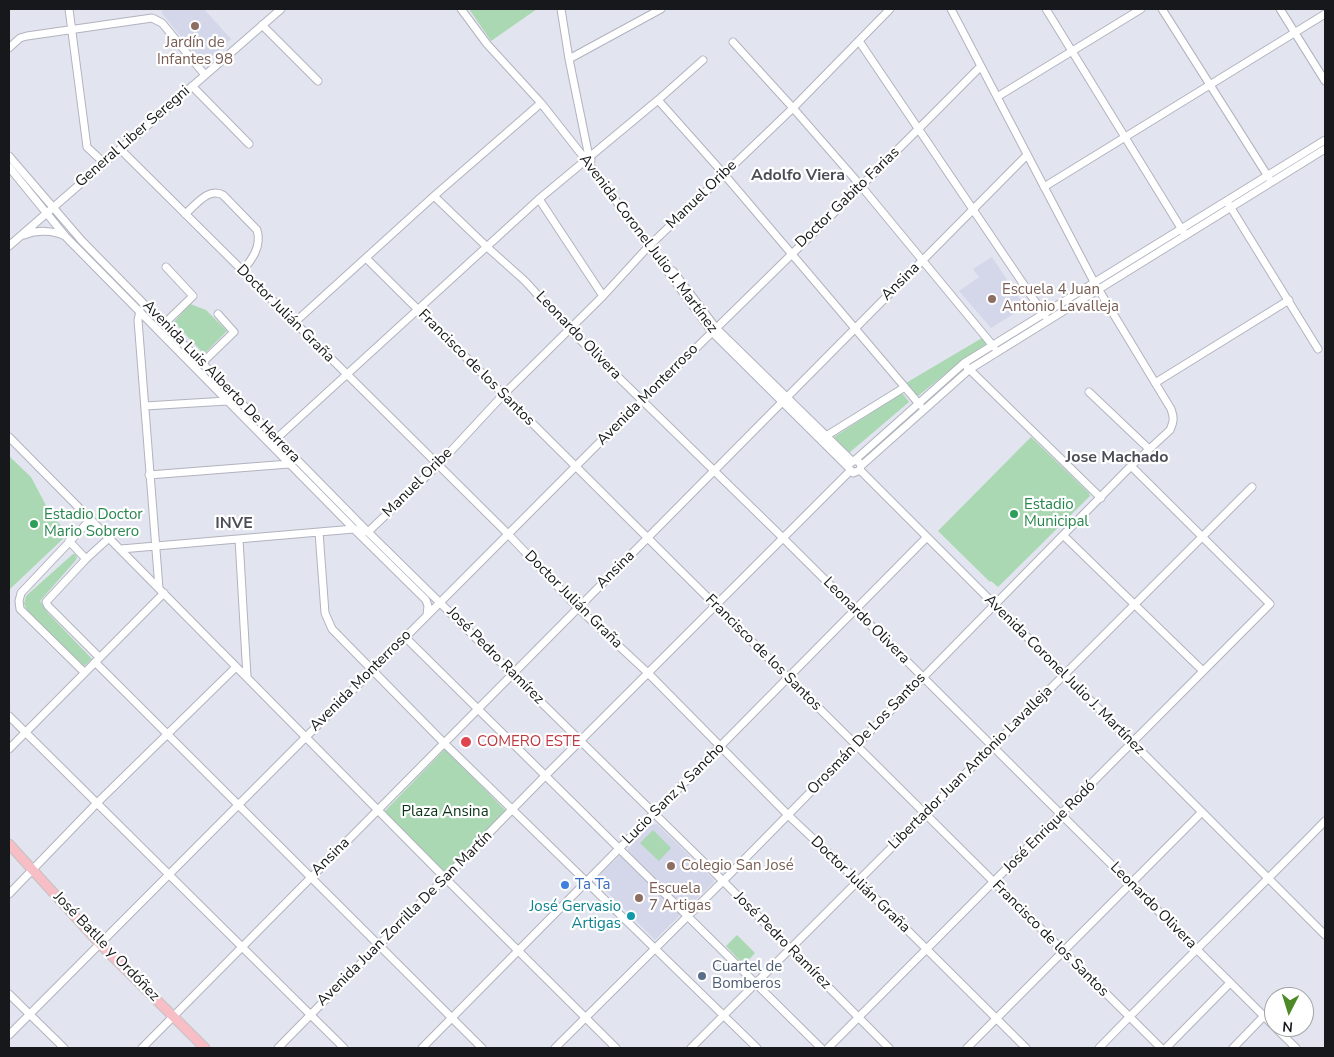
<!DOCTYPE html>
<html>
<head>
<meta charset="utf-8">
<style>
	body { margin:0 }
	#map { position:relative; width:1334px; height:1057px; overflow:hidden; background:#e2e4ef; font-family:"Nunito Sans",sans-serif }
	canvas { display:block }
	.frame { position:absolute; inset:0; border:10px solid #17181b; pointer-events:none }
	.north { position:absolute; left:1264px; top:987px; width:50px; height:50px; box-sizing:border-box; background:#fff; border:1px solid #a2a3a4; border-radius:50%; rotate:185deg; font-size:14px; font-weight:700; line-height:20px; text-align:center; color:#17181b }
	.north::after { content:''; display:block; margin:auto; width:18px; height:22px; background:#4d8926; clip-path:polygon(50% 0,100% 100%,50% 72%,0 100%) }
</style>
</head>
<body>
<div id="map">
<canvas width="1334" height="1057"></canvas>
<div class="frame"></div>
<div class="north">N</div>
</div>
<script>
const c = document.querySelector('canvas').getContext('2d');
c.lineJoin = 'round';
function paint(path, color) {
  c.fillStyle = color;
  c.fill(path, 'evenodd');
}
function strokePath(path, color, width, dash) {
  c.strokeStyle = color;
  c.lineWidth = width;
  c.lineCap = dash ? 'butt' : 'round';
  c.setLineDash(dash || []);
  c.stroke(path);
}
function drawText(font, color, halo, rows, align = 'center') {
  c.font = font + ' "Nunito Sans",sans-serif';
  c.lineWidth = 4.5;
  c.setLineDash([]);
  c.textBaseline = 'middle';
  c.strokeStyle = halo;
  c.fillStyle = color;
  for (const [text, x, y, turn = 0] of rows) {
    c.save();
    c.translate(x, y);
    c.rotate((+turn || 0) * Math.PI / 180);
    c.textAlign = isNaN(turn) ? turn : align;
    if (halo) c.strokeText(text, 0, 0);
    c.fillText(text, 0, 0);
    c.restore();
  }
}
paint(new Path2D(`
	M165,9H204L231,39L204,65L161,12Z
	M992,257L1025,307L991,328L959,291L979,277L973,269Z
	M652,823L654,825L656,823L714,880L713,883L687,908H684L628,851V848Z
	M621,854L681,914L655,940L595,880Z`), '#d3d7e9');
paint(new Path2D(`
	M469,9H537L491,41Z
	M190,304L206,310L227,331L204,354L174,322Z
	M982,338L986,343L985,345L964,359L918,396L906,383Z
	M902,393L909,402L849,453L834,437Z
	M1031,437L1089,493L1090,496L998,587L991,581L990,582L938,531Z
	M9,456L31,477L50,513L68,534L9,590Z
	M73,554H75L77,557L76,560L40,601L47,612L92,659L84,666L27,610L24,604L26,596Z
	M445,749L506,811L445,874L384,812Z
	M653,830L671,848L659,861L640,843Z
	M737,935L755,953L744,965L726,946Z`), '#aad8b2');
const minor = new Path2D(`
	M69,9L87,147L104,163
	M461,9L487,44L541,103L586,160L712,332L848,467
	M561,9L569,59L589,157L591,160
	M1046,9L1184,233
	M1162,9L1269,178
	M1280,9L1325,81
	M262,25L318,81
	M859,41L1045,316
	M733,42L793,108L861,186L994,347
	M9,48L20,38L27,36L152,18L162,23L205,75
	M569,59L661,9
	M192,86L249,144
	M997,97L1141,9
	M658,100L723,173L920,405
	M121,150L508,534L578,608L648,673L788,815L858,881L1026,1048
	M9,156L82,241L368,532L723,881L889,1048
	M9,167L66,237L354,529L426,600L428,606L427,615
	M1044,187L1325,14
	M434,196L487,247L525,281L569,329L783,538L1296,1048
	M539,199L603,296
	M1228,203L1318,349
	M185,214C196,205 208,187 223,195L257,230C262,246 252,260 242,271
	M24,235C37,230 53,230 65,236
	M9,246L281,9
	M366,258L1161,1048
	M673,271L716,328L852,461
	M140,311L138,320L159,588
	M294,323L434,196L541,103
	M164,324L193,296L166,267
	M202,363L234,332L218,314
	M967,367L1101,498
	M1155,383L1289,300
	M1089,392L1149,449
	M145,406L227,401L230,399
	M826,436L905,387
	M9,437L445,878L616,1048
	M276,439L539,199L658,100L703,60
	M855,460L964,363L1325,140
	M861,466L859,462L855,460L849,464L848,467L853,473L860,470L861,466L970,369L1325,149
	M860,470L1325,935
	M149,475L289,464
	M319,532L325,613L332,629L444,743L757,1048
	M1063,535L1203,671
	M239,539L247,677
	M69,541L86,559
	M121,549L354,529L368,532L438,465L503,395L603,296L648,247L793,108L890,9
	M405,637L821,1048
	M99,657L48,606L46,602L86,559L109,538
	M95,662L482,1048
	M84,672L20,609L19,601L21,593L91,519
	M9,716L344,1048
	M9,749L164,593
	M9,894L97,803L236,667
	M9,994L64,1048
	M9,1035C203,840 397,644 593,449C722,322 853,196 980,67
	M142,1048L1027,155
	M278,1048L545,776L850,471
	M422,1048L926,538
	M555,1048L723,881L1131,466L1170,430C1174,421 1174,418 1171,409L1094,282L951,9
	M691,1048L1252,487
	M828,1048L1270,604L1131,466
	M967,1048L1202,812
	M1099,1048C1173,971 1251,897 1325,821
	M1166,1048L1230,983
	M1233,1048L1263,1017`);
const major = new Path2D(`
	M9,844L100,944L205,1048`);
strokePath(minor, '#b1b3be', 9);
strokePath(major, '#c3c3c4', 11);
strokePath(minor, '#fff', 7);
strokePath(major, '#f8bec5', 9);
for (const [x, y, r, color] of [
	[195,26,5,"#8d6e63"],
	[992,299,5,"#8d6e63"],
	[1014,514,5,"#2e9e5b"],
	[34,524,5,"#2e9e5b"],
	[466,742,6,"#e0444e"],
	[671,866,5,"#8d6e63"],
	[565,885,5,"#3f7fe0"],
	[639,898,5,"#8d6e63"],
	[631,916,5,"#0f9aa8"],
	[702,976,5,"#5c6f8a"]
]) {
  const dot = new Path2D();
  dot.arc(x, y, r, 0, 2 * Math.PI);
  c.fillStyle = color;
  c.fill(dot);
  strokePath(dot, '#fff', 2);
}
drawText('15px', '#785e54', '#fff', [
	["Jardín de",195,43,"center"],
	["Infantes 98",195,60,"center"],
	["Escuela 4 Juan",1002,290],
	["Antonio Lavalleja",1002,307],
	["Colegio San José",681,866],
	["Escuela",649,889],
	["7 Artigas",649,906]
], 'left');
drawText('15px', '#17181b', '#fff', [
	["General Liber Seregni",133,137,-41],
	["Manuel Oribe",702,195,-44],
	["Doctor Gabito Farias",848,198,-44],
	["Avenida Coronel Julio J. Martínez",648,244,53],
	["Ansina",901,282,-45],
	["Doctor Julián Graña",285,314,45],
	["Leonardo Olivera",578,336,46],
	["Francisco de los Santos",476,368,45],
	["Avenida Luis Alberto De Herrera",221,382,46],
	["Avenida Monterroso",648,395,-45],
	["Manuel Oribe",418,483,-45],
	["Ansina",616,570,-45],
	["Doctor Julián Graña",573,600,45],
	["Leonardo Olivera",866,621,45],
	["Francisco de los Santos",763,653,45],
	["José Pedro Ramírez",495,656,45],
	["Avenida Coronel Julio J. Martínez",1064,675,45],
	["Avenida Monterroso",361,681,-45],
	["Orosmán De Los Santos",867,734,-46],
	["Libertador Juan Antonio Lavalleja",971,768,-45],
	["Lucio Sanz y Sancho",674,794,-45],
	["José Enrique Rodó",1050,827,-45],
	["Ansina",331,857,-45],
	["Doctor Julián Graña",860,885,44],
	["Leonardo Olivera",1153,906,45],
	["Avenida Juan Zorrilla De San Martín",405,919,-45],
	["Francisco de los Santos",1050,939,45],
	["José Pedro Ramírez",782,941,45],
	["José Batlle y Ordóñez",106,947,46]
]);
drawText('15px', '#27864d', '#fff', [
	["Estadio",1024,505],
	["Municipal",1024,522],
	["Estadio Doctor",44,515],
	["Mario Sobrero",44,532]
], 'left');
drawText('15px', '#be3a42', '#fff', [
	["COMERO ESTE",477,742]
], 'left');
drawText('15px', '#0a3316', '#fff', [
	["Plaza Ansina",445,812]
]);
drawText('15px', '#366cbe', '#fff', [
	["Ta Ta",575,885]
], 'left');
drawText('15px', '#0d838f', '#fff', [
	["José Gervasio",621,907],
	["Artigas",621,924]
], 'right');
drawText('15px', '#4e5e75', '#fff', [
	["Cuartel de",712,967],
	["Bomberos",712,984]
], 'left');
drawText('bold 16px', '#4c4d56', '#fff', [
	["Adolfo Viera",798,176],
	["Jose Machado",1117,458],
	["INVE",234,524]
]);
</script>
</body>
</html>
